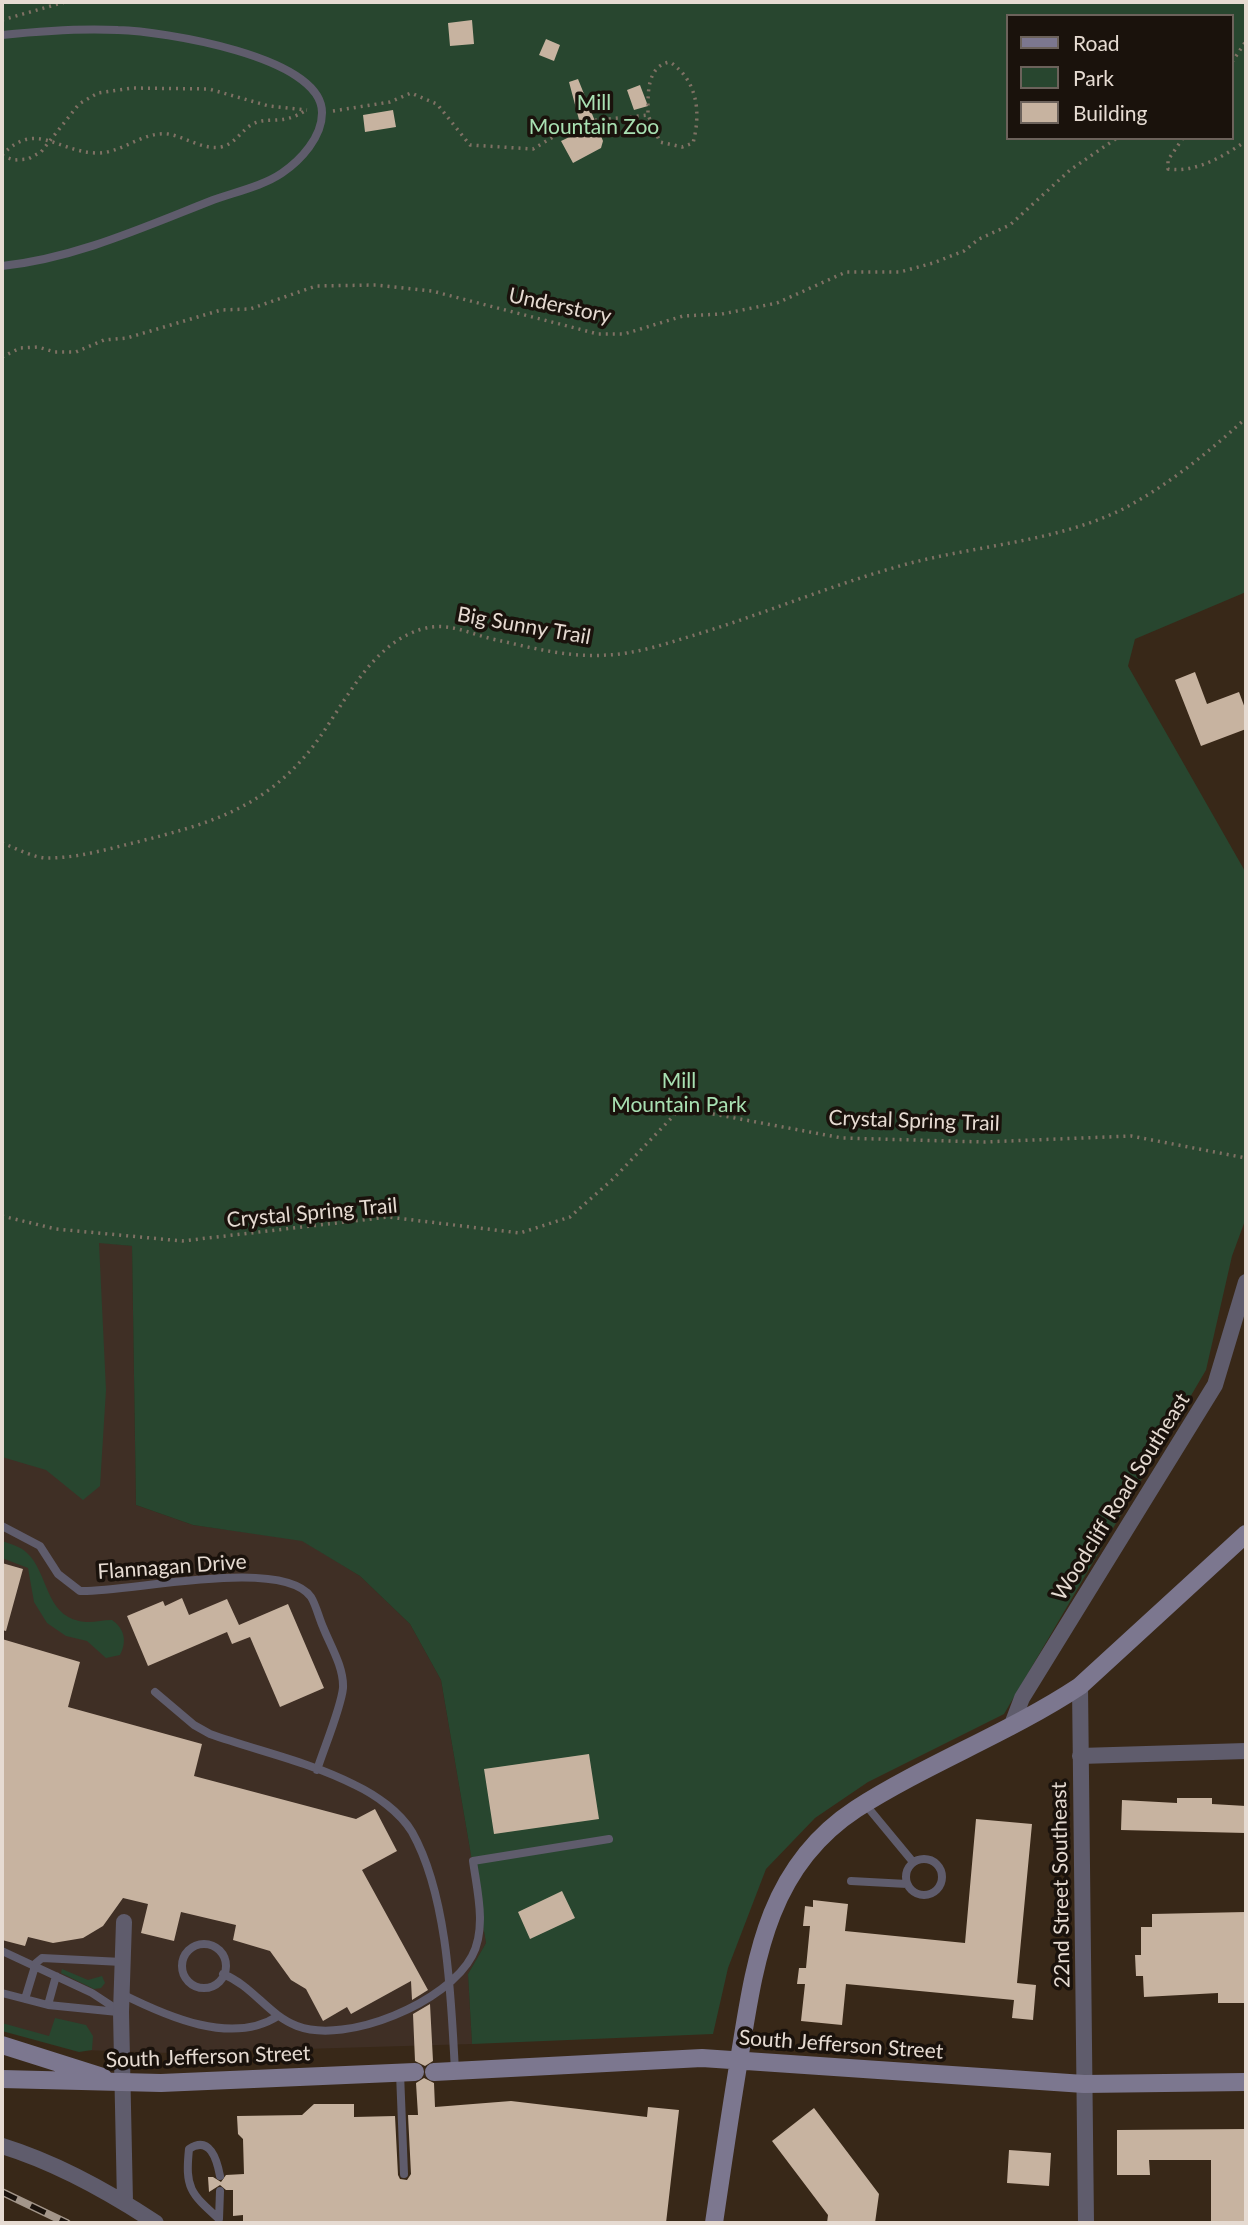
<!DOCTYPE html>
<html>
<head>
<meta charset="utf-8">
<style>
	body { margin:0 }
	#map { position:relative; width:1248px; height:2225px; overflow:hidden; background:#382818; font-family:Lato,sans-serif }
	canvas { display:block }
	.frame { position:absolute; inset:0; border:4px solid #e6dbd2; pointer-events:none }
	.legend { position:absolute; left:1006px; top:14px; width:228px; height:126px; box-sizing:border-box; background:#1a120c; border:2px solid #6c625b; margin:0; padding:9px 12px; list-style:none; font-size:21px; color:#e6dbd2 }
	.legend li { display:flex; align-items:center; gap:14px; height:35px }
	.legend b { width:35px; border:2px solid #6c625b }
</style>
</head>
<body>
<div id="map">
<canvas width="1248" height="2225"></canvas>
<div class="frame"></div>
<ul class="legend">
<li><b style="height:9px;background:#7c778f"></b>Road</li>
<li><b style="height:19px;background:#28462f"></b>Park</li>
<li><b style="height:19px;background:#c7b3a0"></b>Building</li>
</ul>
</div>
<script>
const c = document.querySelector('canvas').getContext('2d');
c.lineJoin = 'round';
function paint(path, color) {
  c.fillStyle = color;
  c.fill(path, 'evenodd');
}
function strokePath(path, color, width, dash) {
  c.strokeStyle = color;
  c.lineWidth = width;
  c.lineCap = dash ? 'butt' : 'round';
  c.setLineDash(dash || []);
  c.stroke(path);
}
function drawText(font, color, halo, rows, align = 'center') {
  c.font = font + ' Lato,sans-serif';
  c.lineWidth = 7;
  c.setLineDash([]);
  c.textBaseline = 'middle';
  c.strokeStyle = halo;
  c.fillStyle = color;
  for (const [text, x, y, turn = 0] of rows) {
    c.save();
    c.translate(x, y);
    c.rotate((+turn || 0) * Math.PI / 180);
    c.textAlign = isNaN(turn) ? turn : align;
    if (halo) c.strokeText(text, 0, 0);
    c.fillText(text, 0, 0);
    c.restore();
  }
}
paint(new Path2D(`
	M2,1225L73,1239L132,1246L136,1505L193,1525L302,1540L360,1576L410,1624L441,1680L486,1943L468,1974L472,2044L170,2053L82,2050L2,2026Z`), '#3f2f25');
paint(new Path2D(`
	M2,2H1246V592L1135,639L1128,666L1246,873V1218L1232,1256L1206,1370L1004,1714L868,1782L815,1818L766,1869L728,1968L713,2034L472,2044L468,1974L486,1943L441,1680L410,1624L360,1576L302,1541L193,1525L136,1505L132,1246L99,1243L106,1390L100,1486L83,1500L46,1470L2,1457ZM1008,16H1232V138H1008Z
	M2,1541C10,1544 20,1546 27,1553C48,1572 45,1614 79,1621C91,1624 100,1620 112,1620C125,1629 127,1642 120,1655L106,1658L87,1641L66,1636L47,1623L34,1602L28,1568L2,1558Z
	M62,1969L88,1980L102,1976L105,1983L101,1988L94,1989L61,1973Z
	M55,2018L86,2025L93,2036L92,2050L79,2052L2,2031V2023L49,2036Z`), '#28462f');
paint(new Path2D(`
	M472,20L474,44L450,46L448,23Z
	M546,39L560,45L554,61L539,55Z
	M578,79L603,141L601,148L573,163L561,141L582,131L569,82Z
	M640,85L648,106L634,110L627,90Z
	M393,110L396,127L365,132L363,115Z
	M1195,672L1207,704L1239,692L1246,711V729L1201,746L1175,680Z
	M2,1563L23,1569L6,1631L2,1630Z
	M182,1598L189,1615L227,1599L239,1625L288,1604L324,1688L280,1707L250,1637L232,1644L227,1632L148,1666L127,1616L163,1601L165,1606Z
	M2,1639L80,1662L68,1707L202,1744L194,1776L356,1819L375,1809L397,1851L362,1870L428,1990L412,2000L411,1981L351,2014L347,2007L323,2021L306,1989L291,1980L270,1951L233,1940L236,1925L181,1912L174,1941L141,1933L148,1904L123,1898L103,1926L83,1938L53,1943L28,1937L25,1946L2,1940Z
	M589,1754L599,1819L494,1834L484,1769Z
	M1177,1798H1212V1804L1246,1806V1833L1121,1830L1122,1800L1177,1803Z
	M976,1819L1032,1824L1017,1983L1036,1985L1033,2020L1012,2018L1014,2000L846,1984L842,2025L801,2021L805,1984H797L799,1968H806L810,1926H803L805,1906L813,1907V1900L848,1904L845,1931L965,1943Z
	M562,1891L575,1918L530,1939L518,1912Z
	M1246,1912V2003H1218V1993L1144,1997L1143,1976H1136L1135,1955H1141V1927H1152V1914Z
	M430,2004L433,2061L425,2066L415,2061L413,2014Z
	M424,2078L434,2083L435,2107L511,2101L647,2117L648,2107L679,2110L666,2223H243V2215L233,2216V2190H226L220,2185L209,2192L208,2177H213L221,2182L226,2175L244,2174L243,2139L238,2134L237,2116L302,2115L314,2104H354V2117L395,2116L398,2175L400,2179L407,2180L411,2174L408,2115H418L416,2083Z
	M814,2108L879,2194L875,2223H827L828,2215L772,2141Z
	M1246,2129V2223H1211V2160H1149L1150,2175H1117V2130Z
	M1009,2150L1051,2153L1049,2186L1007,2183Z`), '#c7b3a0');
strokePath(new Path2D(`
	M2,20L65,2
	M1232,62L1246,41
	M333,111L390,102L411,93L437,104L470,145L533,149L578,122L648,115C648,95 646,66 670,62C698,81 701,113 693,143L682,147L660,142L648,115
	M1183,138L1168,160V169C1196,173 1224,156 1246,141
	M2,155C36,120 55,151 96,153C121,154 143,131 168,134C186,137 202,150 221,147C235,144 240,132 251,125C267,115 281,127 306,110
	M2,156L14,160L28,159L41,152L79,104L98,93L133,88L209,89L269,106L307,110
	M2,357L20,348L38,347L55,352H76L104,340L127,338L221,310L250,309L316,286L376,285L432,291L598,334H624L683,316L722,314L777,303L846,272H900L933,263L964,251L979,239L1010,225L1070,170L1117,138
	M2,843C16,848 33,858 48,858C78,858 108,849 137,842C208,824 263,809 311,749C344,707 368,645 422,629C450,621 471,635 497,640C532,648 571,658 607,655C634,654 662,645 688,637C762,615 833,584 907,564C978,545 1056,542 1123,509C1167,486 1209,452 1246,418
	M2,1216L56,1229L182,1241L388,1217L520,1233L570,1217L613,1179L681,1108L842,1138L984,1142L1131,1136L1246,1158`), '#7f7164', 3.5, [2, 5]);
strokePath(new Path2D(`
	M2,35C40,31 79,28 118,30C161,31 323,56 322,113C322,137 301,160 282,173C263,186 235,192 213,200C144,227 76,258 2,266
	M2,1526L40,1546L58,1574L80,1591C126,1593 281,1556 311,1597C316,1605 319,1618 323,1627C330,1645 344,1667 343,1688C341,1708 324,1748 317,1770
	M155,1692L194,1725L210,1734C258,1751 310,1762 355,1785C376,1795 400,1812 412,1832C448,1896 451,1999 455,2071
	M865,1804L913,1862
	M906 1877a18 18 0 1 1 36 0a18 18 0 1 1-36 0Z
	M851,1881L907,1884
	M182 1966a22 22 0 1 1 44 0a22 22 0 1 1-44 0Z
	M2,1951L92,1993L121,2012
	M223,1974C253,1986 268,2015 297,2026C347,2045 448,2002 472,1956C487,1928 477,1890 473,1861L609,1839
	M2,1993L48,2005L118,2012
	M122,1994C166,2016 232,2046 278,2016
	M25,1999L36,1963L42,1958L122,1962
	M48,2005L56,1976
	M400,2073L404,2174
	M220,2176C217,2160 210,2135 189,2149C185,2188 190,2193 219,2219L220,2191`), '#5f5c6c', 8);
strokePath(new Path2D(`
	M1080,1686L1086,2223
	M1011,1727L1022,1698L1215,1385L1246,1282
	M1080,1756L1246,1751
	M124,1922L121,2012L125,2202
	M2,2146C57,2163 109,2192 156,2223`), '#5f5c6c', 16);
strokePath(new Path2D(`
	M2,2045L103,2077
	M434,2072L702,2058L1084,2084L1246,2082
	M2,2079L161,2083L415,2072
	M714,2223C722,2169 730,2114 739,2060C755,1962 766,1868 856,1809C928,1763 1009,1733 1080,1686L1246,1534`), '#7c778f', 18);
const rail = new Path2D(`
	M2,2192L67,2223`);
strokePath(rail, '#a3968a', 8);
strokePath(rail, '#1a120c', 5, [16]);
drawText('21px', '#a8e0b2', '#1a120c', [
	["Mill",594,103],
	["Mountain Zoo",594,127],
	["Mill",679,1081],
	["Mountain Park",679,1105]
]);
drawText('21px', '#e6dbd2', '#1a120c', [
	["Understory",560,306,12],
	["Big Sunny Trail",524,626,10],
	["Crystal Spring Trail",914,1121,2],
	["Crystal Spring Trail",312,1213,-5],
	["Woodcliff Road Southeast",1121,1497,-58],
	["Flannagan Drive",172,1567,-4],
	["22nd Street Southeast",1061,1885,-91],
	["South Jefferson Street",841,2045,4],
	["South Jefferson Street",208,2057,-2]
]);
</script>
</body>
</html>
